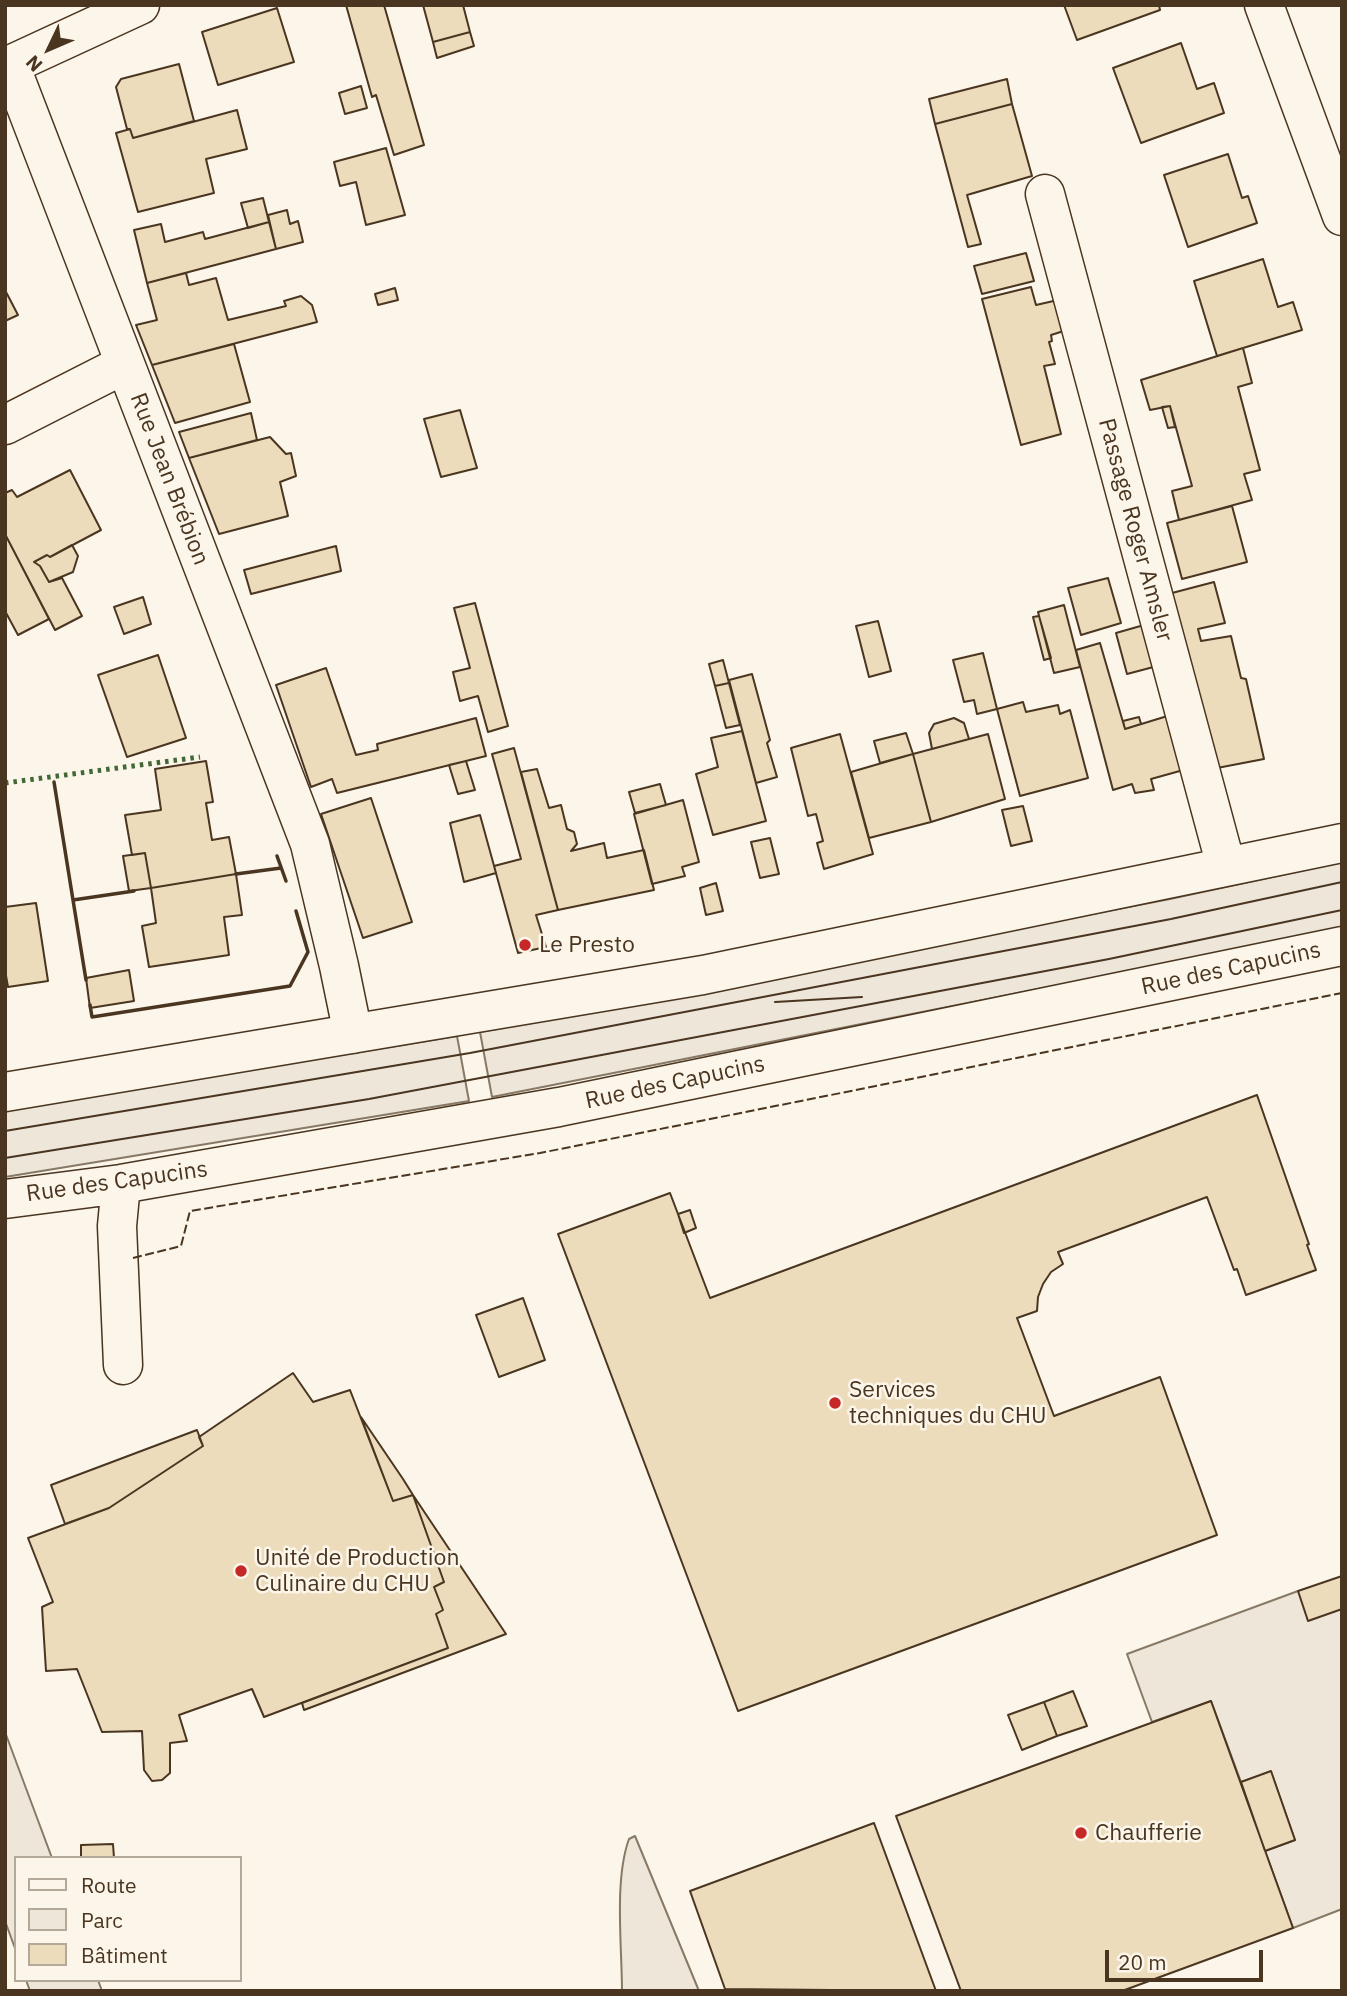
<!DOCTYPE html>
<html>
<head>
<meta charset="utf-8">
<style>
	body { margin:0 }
	#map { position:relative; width:1347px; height:1996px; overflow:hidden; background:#fbf6e9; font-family:"IBM Plex Sans",sans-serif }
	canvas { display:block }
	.frame { position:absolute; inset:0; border:7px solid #4a3520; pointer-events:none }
	.legend { position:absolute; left:14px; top:1856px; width:228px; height:126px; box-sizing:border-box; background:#fbf6e9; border:2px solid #b4a999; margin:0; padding:9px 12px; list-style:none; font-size:21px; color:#4a3520 }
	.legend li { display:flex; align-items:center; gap:14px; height:35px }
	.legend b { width:35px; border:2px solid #b4a999 }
	.north { position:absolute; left:14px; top:14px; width:70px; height:70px; -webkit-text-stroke:5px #fbf6e9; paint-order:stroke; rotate:226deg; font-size:19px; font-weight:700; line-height:28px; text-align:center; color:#4a3520 }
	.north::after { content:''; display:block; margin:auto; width:24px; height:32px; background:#4a3520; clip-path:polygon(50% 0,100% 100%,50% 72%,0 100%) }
	.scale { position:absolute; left:1105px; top:1950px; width:158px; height:32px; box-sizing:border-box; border:4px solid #4a3520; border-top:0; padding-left:9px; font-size:21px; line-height:24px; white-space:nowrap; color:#4a3520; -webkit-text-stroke:5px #fbf6e9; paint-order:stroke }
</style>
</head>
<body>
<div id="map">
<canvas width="1347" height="1996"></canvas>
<div class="frame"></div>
<ul class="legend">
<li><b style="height:9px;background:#fbf6e9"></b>Route</li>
<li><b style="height:19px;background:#ede6d9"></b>Parc</li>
<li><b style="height:19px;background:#ecdcbc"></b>Bâtiment</li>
</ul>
<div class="north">N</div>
<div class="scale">20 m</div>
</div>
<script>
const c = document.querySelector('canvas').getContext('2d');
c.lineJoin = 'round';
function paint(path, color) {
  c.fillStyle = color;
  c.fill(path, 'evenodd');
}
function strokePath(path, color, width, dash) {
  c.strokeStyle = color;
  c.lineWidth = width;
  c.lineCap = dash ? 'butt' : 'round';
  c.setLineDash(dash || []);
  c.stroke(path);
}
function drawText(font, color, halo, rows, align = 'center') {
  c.font = font + ' "IBM Plex Sans",sans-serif';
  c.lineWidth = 5;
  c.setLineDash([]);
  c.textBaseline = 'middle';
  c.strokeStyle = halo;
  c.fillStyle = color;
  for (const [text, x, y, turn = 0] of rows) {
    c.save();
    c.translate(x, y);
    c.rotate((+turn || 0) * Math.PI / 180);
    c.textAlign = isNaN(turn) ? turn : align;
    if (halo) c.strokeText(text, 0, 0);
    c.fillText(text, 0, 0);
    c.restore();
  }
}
const green = new Path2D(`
	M1342,862V929L492,1097L480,1032L1170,899Z
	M457,1036L469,1101L5,1177V1110Z
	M1298,1591L1342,1609V1909L1293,1928L1265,1851L1295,1840L1271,1772L1241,1782L1211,1701L1152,1722L1127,1654Z
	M5,1732L52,1858H16V1951L5,1921Z
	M635,1836L699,1991H622C622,1947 614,1880 629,1839Z
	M26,1980H98L102,1991H30Z`);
paint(green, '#ede6d9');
strokePath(green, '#887966', 2);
const building = new Path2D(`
	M346,5H384L424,145L394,155L376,95L372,97Z
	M423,5H463L470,32L433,42Z
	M1064,5H1159L1160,10L1077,40Z
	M277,8L294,62L218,85L202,32Z
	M470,32L474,46L437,58L433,42Z
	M1181,43L1197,89L1214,83L1224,113L1141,143L1113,68Z
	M179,64L194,121L133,138L130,129H127L116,87L121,79Z
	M1007,79L1012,104L935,124L929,99Z
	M361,86L367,108L345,114L339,93Z
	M1012,104L1032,176L967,195L981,244L968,247L935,124Z
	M237,110L247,149L206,159L214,193L138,212L116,133L130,129L133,138Z
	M386,148L405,215L366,225L356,182L340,186L334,162Z
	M1228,154L1242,198L1248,196L1257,223L1188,247L1164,175Z
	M263,198L269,222L248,228L241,203Z
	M287,210L290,224L298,221L303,242L276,249L268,215Z
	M269,222L276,249L147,283L134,230L161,224L165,242L203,232L205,239Z
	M1026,253L1034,281L982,294L974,266Z
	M1263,259L1278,307L1293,302L1302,330L1217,356L1194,281Z
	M186,273L189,285L216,278L228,320L286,306L284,301L301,296L312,305L317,322L152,365L136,325L157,320L147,283Z
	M1031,287L1036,305L1058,300L1067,330L1051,335L1052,341L1049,342L1055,364L1044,366L1061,434L1021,445L982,299Z
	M395,288L398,300L378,305L375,294Z
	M5,290L18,315L5,321Z
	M234,344L250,402L175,423L152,365Z
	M1243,348L1252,383L1238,387L1260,470L1244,474L1252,500L1179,520L1172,491L1192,486L1170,406L1150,410L1141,380Z
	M1170,406L1175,427L1168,428L1162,407Z
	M460,410L477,468L441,477L424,419Z
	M251,413L257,440L189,458L179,432Z
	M270,437L286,454L291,453L296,476L280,482L288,516L219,534L189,458Z
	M70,470L101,530L50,557L47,555L34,562L40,566L49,582L62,578L82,616L55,630L5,534V493L12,490L17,497Z
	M1232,506L1247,562L1182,579L1167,523Z
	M5,534L49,619L18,635L5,611Z
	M72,545L78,556L73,572L49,582L40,566L34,562L47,555L50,557Z
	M336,546L341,571L251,594L244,570Z
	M1108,578L1121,623L1081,635L1068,588Z
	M1214,582L1225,623L1198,629L1201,641L1231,636L1241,678L1246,679L1264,759L1217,768L1172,593Z
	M143,597L151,624L124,634L114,607Z
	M475,603L508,726L488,732L478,696L460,701L453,672L470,668L454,608Z
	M1064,605L1080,667L1054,673L1038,612Z
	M1039,616L1051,658L1044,660L1033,617Z
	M878,621L891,671L869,677L856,626Z
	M1151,623L1161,665L1127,674L1116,633Z
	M1100,643L1125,729L1174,714L1187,769L1151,779L1154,790L1135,793L1132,784L1113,790L1076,650Z
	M983,653L997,709L977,714L974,700L964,702L953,660Z
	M158,655L186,738L127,757L98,675Z
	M723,660L729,683L715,686L709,664Z
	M326,668L356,755L378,750L377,744L476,718L486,756L337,793L332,779L311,787L276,685Z
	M752,674L770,740L767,743L777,777L756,783L729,680Z
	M729,683L740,725L726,728L715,686Z
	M1023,702L1026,712L1058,705L1060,714L1070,710L1088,778L1020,796L997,709Z
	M1139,717L1141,724L1125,729L1123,721Z
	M954,718L964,723L969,739L932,749L929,733L934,724Z
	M742,731L766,821L713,835L696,774L718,767L711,738Z
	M906,733L913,754L880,763L874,741Z
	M840,734L873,854L824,869L817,843L823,841L816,814L808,816L791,748Z
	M988,734L1005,799L931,822L913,754Z
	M514,748L558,910L536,915L546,947L518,953L494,866L521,859L492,754Z
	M913,754L931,822L869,838L851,772Z
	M206,761L213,802L206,803L212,840L229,837L236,874L151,888L145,853L132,855L125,815L161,810L155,769Z
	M466,761L475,790L458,794L449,765Z
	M537,769L549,808L561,805L567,829L574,832L577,844L571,851L604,843L607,858L644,850L654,890L558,910L521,772Z
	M660,784L666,805L635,813L629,792Z
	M371,798L412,922L363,938L321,814Z
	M683,800L699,862L682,867L685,876L652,884L634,814Z
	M1023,806L1032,841L1011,846L1002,810Z
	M480,815L496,873L464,882L450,823Z
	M770,838L779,874L760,878L751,842Z
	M145,853L151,888L129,891L123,856Z
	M236,874L242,915L224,917L229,955L149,967L142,926L156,923L151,888Z
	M716,883L723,911L706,915L700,888Z
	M36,903L48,981L8,987L5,970V907Z
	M129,970L134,1001L90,1008L86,978Z
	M1257,1095L1309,1244L1307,1245L1316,1270L1246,1295L1237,1269L1234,1270L1207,1197L1058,1252L1063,1264L1051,1272L1043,1284L1038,1297L1037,1311L1017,1318L1054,1416L1160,1377L1217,1535L738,1711L558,1234L670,1193L710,1298Z
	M690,1210L696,1228L684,1233L678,1214Z
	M523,1298L545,1360L499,1377L476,1315Z
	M293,1373L313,1402L350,1390L393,1501L413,1495L444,1582L434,1587L443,1610L436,1614L448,1648L264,1717L252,1689L179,1715L187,1741L170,1743V1773L162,1780L152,1781L144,1770L142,1731L102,1732L77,1669L46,1671L42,1607L53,1602L28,1538L109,1508L203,1446L199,1437Z
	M361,1417L403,1479L413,1495L393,1501Z
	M197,1430L203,1446L109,1508L65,1524L51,1485Z
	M413,1495L506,1634L304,1710L302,1703L448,1648L436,1614L443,1610L434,1587L444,1582Z
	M1342,1576V1609L1308,1621L1298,1591Z
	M1073,1691L1087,1726L1057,1736L1044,1702Z
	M1211,1701L1293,1928L1122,1991H961L896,1816Z
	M1044,1702L1057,1736L1022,1750L1008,1715Z
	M1271,1771L1295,1840L1265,1851L1241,1782Z
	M874,1823L936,1991L725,1989L690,1891Z
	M113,1844L114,1858H81V1845Z`);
paint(building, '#ecdcbc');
strokePath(building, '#4a3520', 2);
const minor = new Path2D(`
	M140,5L10,65L310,844L339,966L353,1034
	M1264,5L1342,216
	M1045,194L1226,866
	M5,425L125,364
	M5,1092L703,975L1342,843
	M121,1184L117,1226L123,1365
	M5,1199L121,1184L559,1107L1342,946`);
strokePath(minor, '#4a3520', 41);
strokePath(minor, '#fbf6e9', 38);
strokePath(new Path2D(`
	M775,1002L862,997
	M5,1131L470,1053L1171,919L1342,882
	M5,1158L369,1099L1109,959L1342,910`), '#4a3520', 2);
strokePath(new Path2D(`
	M5,783L200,757`), '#436837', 5, [3.5, 5]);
strokePath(new Path2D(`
	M133,1258L181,1246L190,1211L540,1153L1342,993`), '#4a3520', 2, [9, 3.5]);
strokePath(new Path2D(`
	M54,782L73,900
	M277,856L286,881
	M236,874L281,868
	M86,980L73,900L134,891
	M90,1005L92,1017L290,986L308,952L296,911`), '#4a3520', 3.5);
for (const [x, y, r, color] of [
	[525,945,7,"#c62828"],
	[835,1403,7,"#c62828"],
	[241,1571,7,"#c62828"],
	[1081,1833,7,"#c62828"]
]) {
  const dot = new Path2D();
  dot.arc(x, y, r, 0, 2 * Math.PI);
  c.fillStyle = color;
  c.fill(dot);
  strokePath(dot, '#fbf6e9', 2.5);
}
drawText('23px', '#4a3520', '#fbf6e9', [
	["Rue Jean Brébion",169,479,69],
	["Passage Roger Amsler",1135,530,75],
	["Rue des Capucins",1231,969,-12],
	["Rue des Capucins",675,1083,-12],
	["Rue des Capucins",117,1182,-8]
]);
drawText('23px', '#4a3520', '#fbf6e9', [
	["Le Presto",539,945],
	["Services",849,1390],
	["techniques du CHU",849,1416],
	["Unité de Production",255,1558],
	["Culinaire du CHU",255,1584],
	["Chaufferie",1095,1833]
], 'left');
</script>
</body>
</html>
